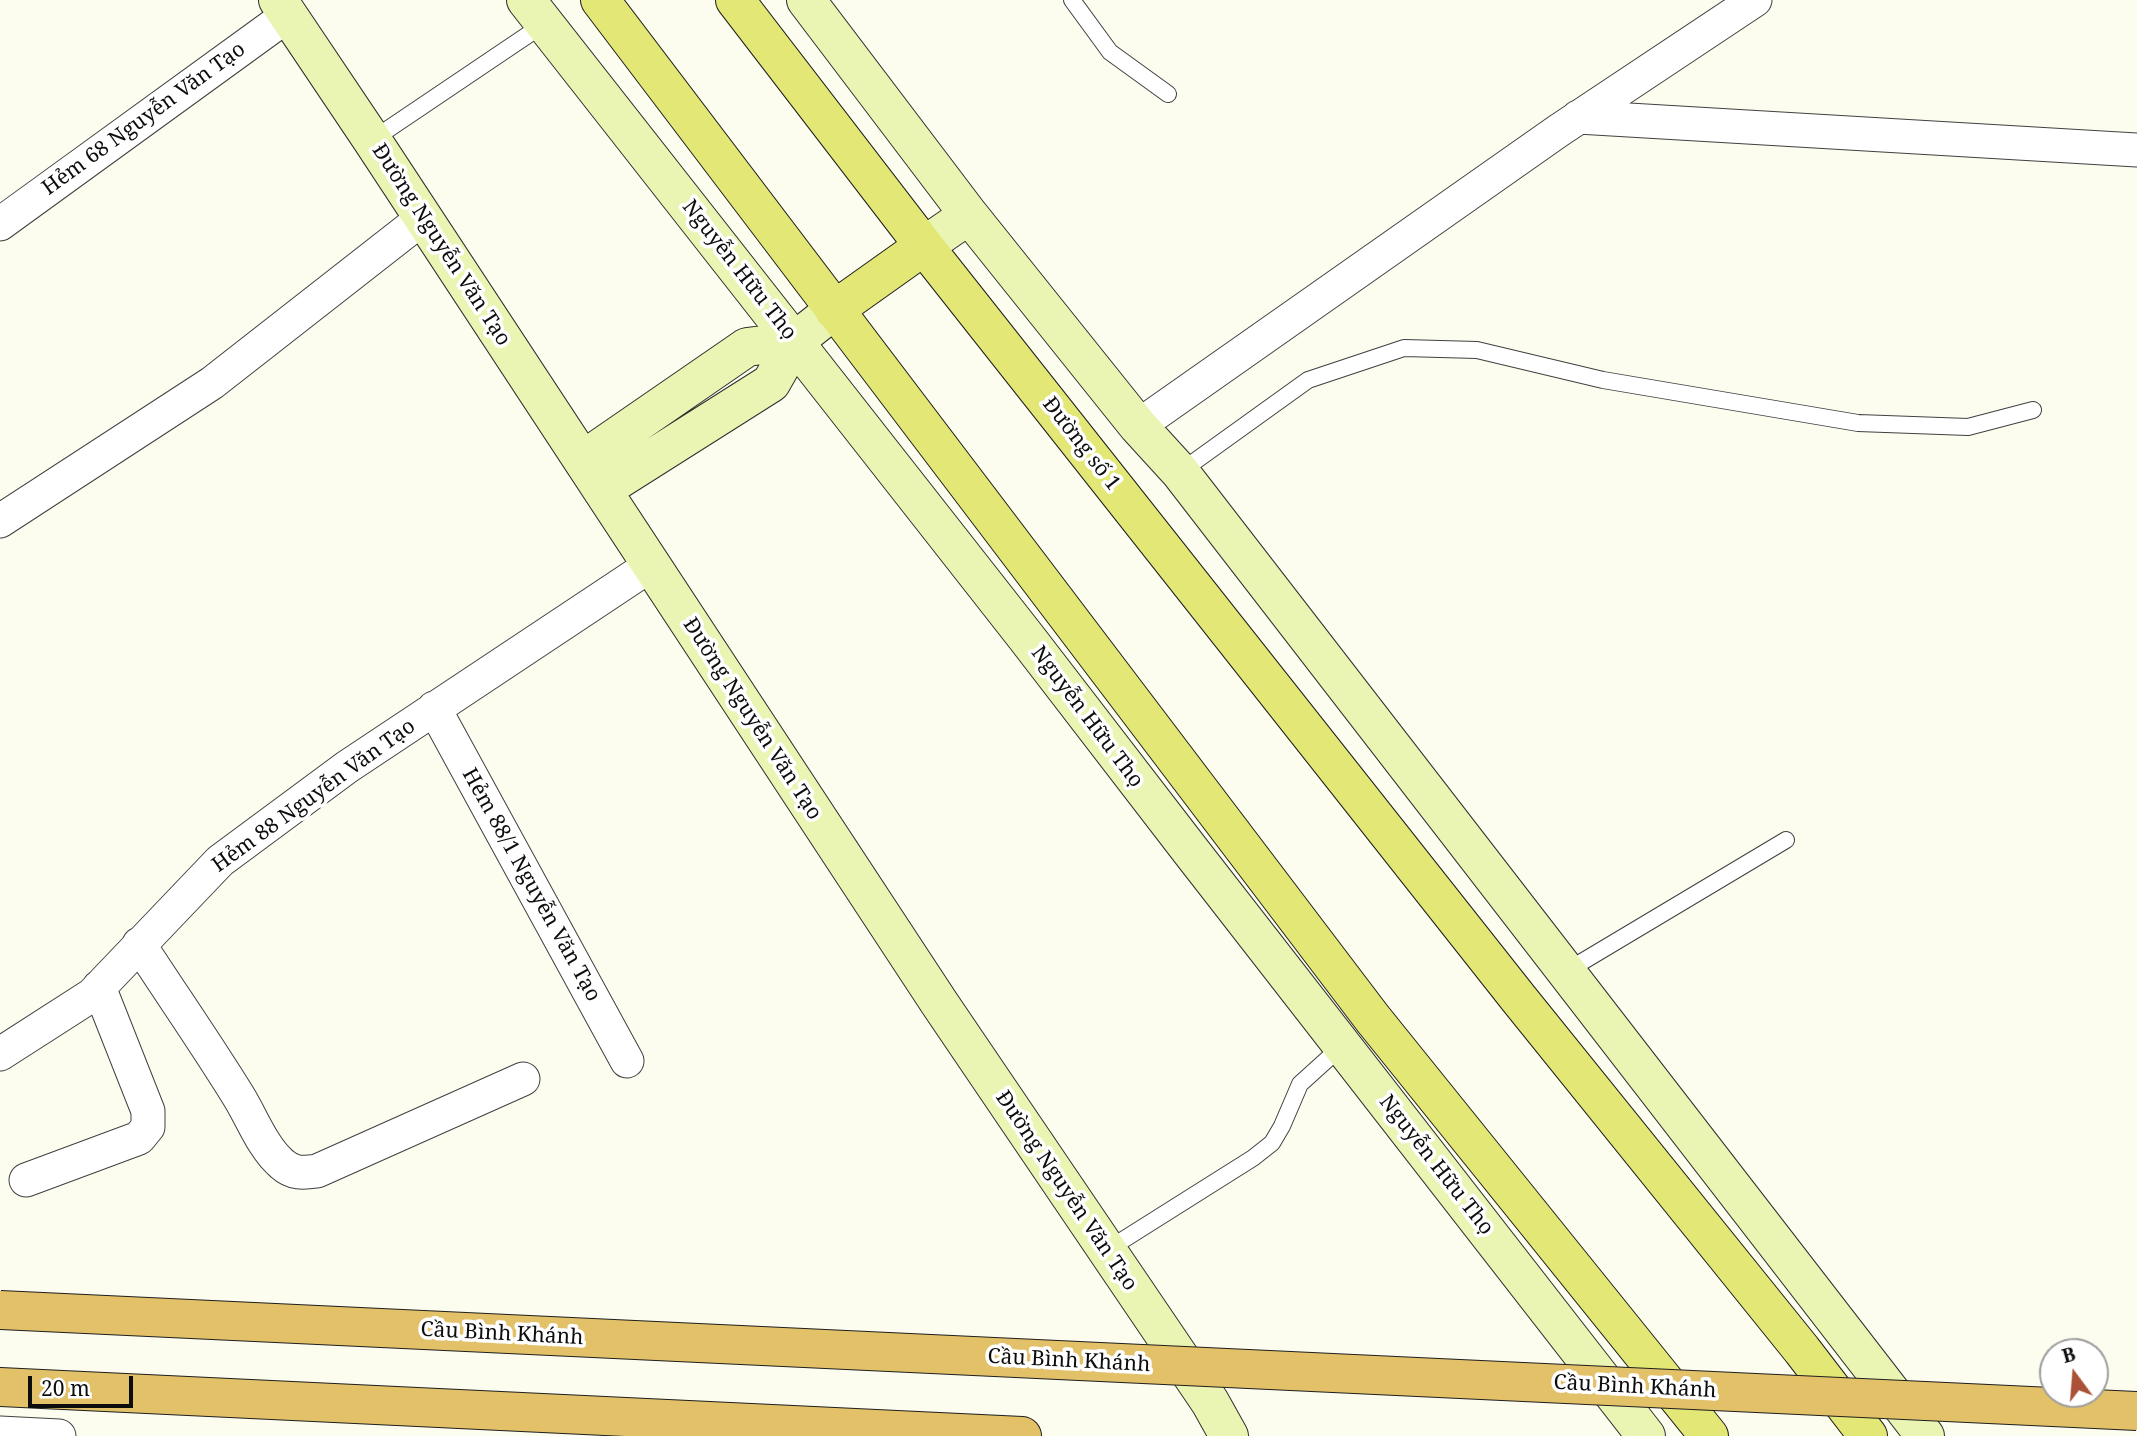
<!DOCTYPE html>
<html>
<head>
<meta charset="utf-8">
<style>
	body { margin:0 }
	#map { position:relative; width:2137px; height:1436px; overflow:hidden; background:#fcfdef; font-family:"Noto Serif",serif }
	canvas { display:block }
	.north { position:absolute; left:2039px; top:1338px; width:70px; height:70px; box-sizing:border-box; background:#fff; border:2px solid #9e9e9e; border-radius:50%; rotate:344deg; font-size:19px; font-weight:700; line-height:28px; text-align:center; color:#0d0d0d }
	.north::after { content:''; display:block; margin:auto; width:24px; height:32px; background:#ab5137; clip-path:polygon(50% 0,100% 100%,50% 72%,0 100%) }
	.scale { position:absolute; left:28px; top:1376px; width:105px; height:32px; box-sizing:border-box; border:4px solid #0d0d0d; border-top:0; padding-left:9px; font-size:21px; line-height:24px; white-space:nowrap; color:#0d0d0d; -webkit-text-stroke:5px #fff; paint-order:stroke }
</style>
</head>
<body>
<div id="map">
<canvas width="2137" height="1436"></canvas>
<div class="north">B</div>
<div class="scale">20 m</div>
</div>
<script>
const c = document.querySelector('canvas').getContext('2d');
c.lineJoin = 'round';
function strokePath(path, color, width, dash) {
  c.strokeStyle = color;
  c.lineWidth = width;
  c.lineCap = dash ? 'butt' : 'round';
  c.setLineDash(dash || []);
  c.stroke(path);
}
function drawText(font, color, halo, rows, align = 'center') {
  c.font = font + ' "Noto Serif",serif';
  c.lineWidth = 7;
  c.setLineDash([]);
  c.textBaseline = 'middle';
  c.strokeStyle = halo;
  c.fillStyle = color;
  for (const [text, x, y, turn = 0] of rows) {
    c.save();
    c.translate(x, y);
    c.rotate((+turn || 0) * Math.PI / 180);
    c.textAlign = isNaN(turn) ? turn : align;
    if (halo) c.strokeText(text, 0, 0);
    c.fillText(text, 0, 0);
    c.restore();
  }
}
const service = new Path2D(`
	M1072,0L1110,52L1168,94
	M372,140L544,24
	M1180,472L1308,380L1404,348L1477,350L1603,380L1858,423L1968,427L2033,410
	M1565,972L1786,840
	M1107,1250L1253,1158L1272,1143L1282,1126L1300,1084L1342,1046`);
const minor = new Path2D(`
	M1578,117L2137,150
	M0,224L288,15
	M1138,426L1558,131L1755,0
	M0,521L212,383L423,218
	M434,708L627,1061
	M139,944C172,995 207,1045 239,1097C252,1118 263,1148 282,1164C293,1174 303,1173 317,1171L523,1079
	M0,1054L92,995L220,861L347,767L651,565
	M26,1180L139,1138L148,1127V1111L99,987
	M0,1433L59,1436`);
const secondary = new Path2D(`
	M278,0L372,140L940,1004L1210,1402L1229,1436
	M526,0L1026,637L1190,850L1646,1436
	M806,0L969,215L1138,426L1180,472L1925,1436
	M924,246L969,215
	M583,460L747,347L795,341
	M602,490L771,383L795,341L834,310`);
const primary = new Path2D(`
	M600,0L1373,1019L1709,1436
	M735,0L924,246L1519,999L1802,1350L1868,1436
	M834,310L924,246`);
const motorway = new Path2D(`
	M0,1387L1022,1436`);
strokePath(service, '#404040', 18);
strokePath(minor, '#404040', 35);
strokePath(secondary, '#2f2f2f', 40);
strokePath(primary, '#1e1e1e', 40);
strokePath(motorway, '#1e1e1e', 40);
strokePath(service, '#fff', 16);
strokePath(minor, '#fff', 33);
strokePath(secondary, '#eaf5b3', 38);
strokePath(primary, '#e3e775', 38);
strokePath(motorway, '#e2c169', 38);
const motorwayBridge = new Path2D(`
	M0,1310L2137,1411`);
strokePath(motorwayBridge, '#1e1e1e', 40, []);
strokePath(motorwayBridge, '#e2c169', 38);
drawText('21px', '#0d0d0d', '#fff', [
	["Hẻm 68 Nguyễn Văn Tạo",144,119,-36],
	["Đường Nguyễn Văn Tạo",441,245,57],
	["Nguyễn Hữu Thọ",739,270,52],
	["Đường số 1",1081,444,52],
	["Nguyễn Hữu Thọ",1087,717,53],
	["Đường Nguyễn Văn Tạo",752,719,57],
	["Hẻm 88 Nguyễn Văn Tạo",314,796,-36],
	["Hẻm 88/1 Nguyễn Văn Tạo",531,885,61],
	["Nguyễn Hữu Thọ",1436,1165,52],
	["Đường Nguyễn Văn Tạo",1066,1191,56],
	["Cầu Bình Khánh",502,1334,3],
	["Cầu Bình Khánh",1069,1361,3],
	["Cầu Bình Khánh",1635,1387,3]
]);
</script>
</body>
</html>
